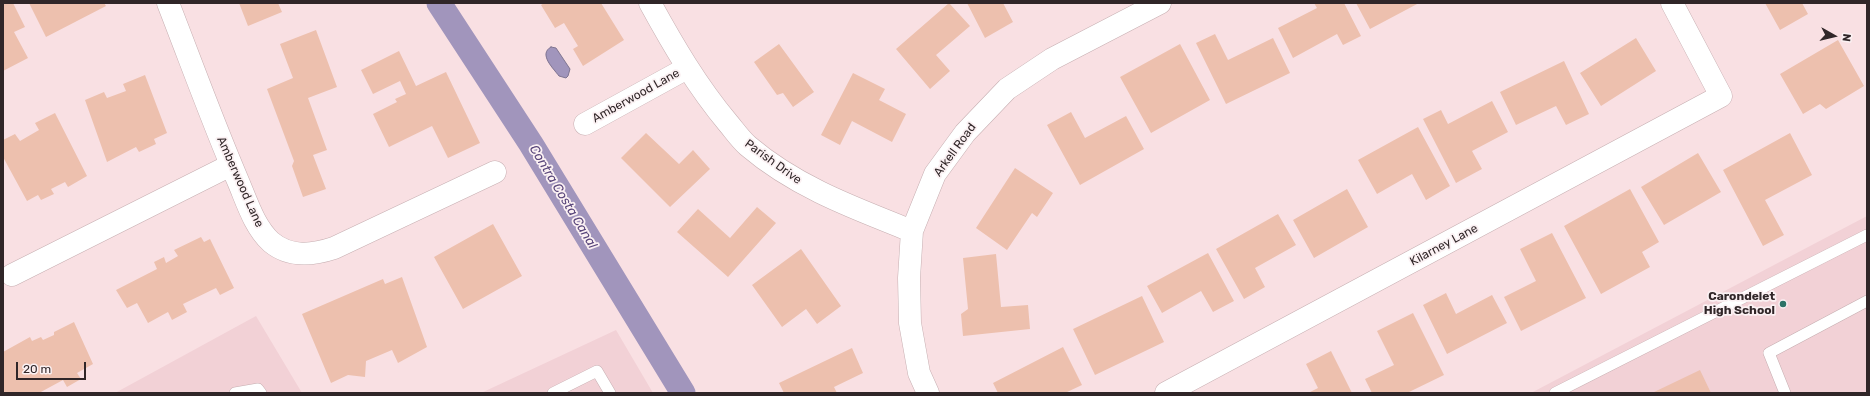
<!DOCTYPE html>
<html>
<head>
<meta charset="utf-8">
<style>
	body { margin:0 }
	#map { position:relative; width:1870px; height:396px; overflow:hidden; background:#f9e0e3; font-family:Rubik,sans-serif }
	canvas { display:block }
	.frame { position:absolute; inset:0; border:4px solid #302628; pointer-events:none }
	.north { position:absolute; left:1814px; top:16px; width:40px; height:40px; -webkit-text-stroke:3px #fbf1f3; paint-order:stroke; rotate:98deg; font-size:11px; font-weight:700; line-height:16px; text-align:center; color:#302628 }
	.north::after { content:''; display:block; margin:auto; width:14px; height:18px; background:#302628; clip-path:polygon(50% 0,100% 100%,50% 72%,0 100%) }
	.scale { position:absolute; left:16px; top:362px; width:70px; height:18px; box-sizing:border-box; border:2px solid #302628; border-top:0; padding-left:5px; font-size:12px; line-height:14px; white-space:nowrap; color:#302628; -webkit-text-stroke:3px #fbf1f3; paint-order:stroke }
</style>
</head>
<body>
<div id="map">
<canvas width="1870" height="396"></canvas>
<div class="frame"></div>
<div class="north">N</div>
<div class="scale">20 m</div>
</div>
<script>
const c = document.querySelector('canvas').getContext('2d');
c.lineJoin = 'round';
function paint(path, color) {
  c.fillStyle = color;
  c.fill(path, 'evenodd');
}
function strokePath(path, color, width, dash) {
  c.strokeStyle = color;
  c.lineWidth = width;
  c.lineCap = dash ? 'butt' : 'round';
  c.setLineDash(dash || []);
  c.stroke(path);
}
function drawText(font, color, halo, rows, align = 'center') {
  c.font = font + ' Rubik,sans-serif';
  c.lineWidth = 3.5;
  c.setLineDash([]);
  c.textBaseline = 'middle';
  c.strokeStyle = halo;
  c.fillStyle = color;
  for (const [text, x, y, turn = 0] of rows) {
    c.save();
    c.translate(x, y);
    c.rotate((+turn || 0) * Math.PI / 180);
    c.textAlign = isNaN(turn) ? turn : align;
    if (halo) c.strokeText(text, 0, 0);
    c.fillText(text, 0, 0);
    c.restore();
  }
}
paint(new Path2D(`
	M1867,216V393H1531Z
	M256,316L302,393H115Z
	M616,330L653,393H481Z`), '#f2d1d6');
const water = new Path2D(`
	M551,47L556,48L570,69L568,76L566,78L559,76C553,68 538,54 551,47Z`);
paint(water, '#a195bc');
strokePath(water, '#7f7490', 1);
strokePath(new Path2D(`
	M439,3L531,144L683,393`), '#a195bc', 25);
paint(new Path2D(`
	M3,3H13L25,27L14,32L28,58L3,71Z
	M29,3H104L106,6L46,37Z
	M239,3H278L282,12L248,26Z
	M544,3H601L624,40L583,66L573,49L578,46L564,23L555,28L541,5Z
	M949,3L970,26L936,55L950,71L930,89L896,49Z
	M967,3H1003L1013,22L985,38Z
	M1314,3H1344L1361,36L1343,45L1337,34L1293,58L1278,28L1317,8Z
	M1356,3H1419L1370,29Z
	M1765,3H1802L1808,14L1780,30Z
	M316,30L337,87L308,98L327,150L313,155L326,189L303,197L292,166L294,161L267,89L293,78L280,44Z
	M1215,34L1228,60L1273,38L1290,73L1226,104L1196,43Z
	M1636,38L1656,71L1601,106L1580,73Z
	M1838,40L1864,86L1826,109L1820,104L1803,114L1780,74Z
	M779,44L814,92L793,107L783,93L777,95L754,62Z
	M1180,44L1210,100L1151,133L1120,77Z
	M399,51L416,86L446,72L480,143L448,158L432,126L389,147L373,114L397,102L395,99L406,94L400,81L373,94L361,70Z
	M1564,61L1589,114L1566,125L1556,106L1516,125L1500,92Z
	M853,73L885,89L879,100L906,114L892,142L852,121L840,145L821,135Z
	M145,75L167,133L154,139L156,144L139,152L136,147L107,162L85,100L104,92L107,98L126,91L123,84Z
	M1492,101L1508,132L1472,151L1482,169L1456,183L1423,119L1441,110L1448,124Z
	M1071,112L1085,138L1126,116L1144,149L1080,185L1047,125Z
	M55,113L87,176L68,187L65,182L51,189L54,194L41,200L38,195L27,201L3,157V140L15,134L20,141L39,130L35,123Z
	M1418,127L1450,186L1426,200L1412,174L1377,194L1358,160Z
	M646,133L679,164L693,150L710,169L670,207L621,158Z
	M1790,133L1812,175L1765,200L1784,235L1763,246L1723,170Z
	M1698,153L1721,192L1664,225L1641,187Z
	M1015,168L1053,193L1037,217L1032,213L1007,250L976,228Z
	M1347,189L1368,227L1314,258L1293,220Z
	M1630,189L1659,242L1642,252L1650,267L1601,294L1564,226Z
	M757,207L776,223L728,277L677,232L698,209L730,238Z
	M1278,214L1296,245L1255,268L1265,287L1244,299L1216,249Z
	M493,224L522,276L463,309L434,257Z
	M1552,233L1586,298L1521,331L1504,297L1536,281L1520,249Z
	M201,237L204,242L210,239L234,288L220,295L216,288L183,304L187,312L172,320L168,312L148,323L137,303L127,308L116,290L157,269L154,262L164,257L166,263L178,256L174,250Z
	M801,249L841,306L817,324L806,309L782,327L752,285Z
	M1208,253L1234,301L1213,312L1201,291L1162,313L1147,286Z
	M996,254L1001,307L1028,305L1030,329L963,336L961,314L968,309L963,258Z
	M402,277L427,347L398,363L392,350L366,361L365,377L348,375L331,383L302,314L383,279L385,284Z
	M1446,293L1456,314L1492,295L1507,323L1447,354L1423,305Z
	M1142,296L1164,342L1095,375L1073,329Z
	M1413,313L1444,375L1407,393H1372L1365,379L1394,365L1377,331Z
	M74,322L93,364L77,373L81,379L67,387L63,380L39,393H4L3,352L30,337L32,341L41,337L43,340L54,335V332Z
	M1063,347L1082,385L1065,393H998L993,383Z
	M852,348L863,373L834,387L837,393H784L779,383Z
	M1331,351L1352,393H1308L1318,388L1306,364Z
	M1700,370L1711,393H1652Z`), '#edc0ae');
const service = new Path2D(`
	M235,393L258,389L261,393
	M553,393L597,371L610,393
	M1555,393L1867,235
	M1785,393L1769,353L1867,301`);
const minor = new Path2D(`
	M168,3C191,62 213,123 238,181C247,202 254,226 271,242C290,258 313,255 334,248L495,172
	M650,3C673,45 697,86 728,123C734,130 740,139 748,146C796,187 854,208 912,231
	M585,124L687,68
	M12,275L231,165
	M928,393L919,373L910,323L909,278L912,231L935,174L965,133L1007,89L1052,59L1160,3
	M1166,393L1721,96L1672,3`);
strokePath(service, '#c6aeb1', 12);
strokePath(minor, '#c6aeb1', 23);
strokePath(service, '#fff', 11);
strokePath(minor, '#fff', 22);
for (const [x, y, r, color] of [
	[1783,304,4,"#2c7266"]
]) {
  const dot = new Path2D();
  dot.arc(x, y, r, 0, 2 * Math.PI);
  c.fillStyle = color;
  c.fill(dot);
  strokePath(dot, '#fbf1f3', 1.5);
}
drawText('12px', '#302628', '#fbf1f3', [
	["Amberwood Lane",636,96,-29],
	["Arkell Road",955,150,-54],
	["Parish Drive",773,162,36],
	["Amberwood Lane",240,182,66],
	["Kilarney Lane",1444,245,-28]
]);
drawText('bold 12px', '#302628', '#fbf1f3', [
	["Carondelet",1775,297],
	["High School",1775,311]
], 'right');
drawText('italic 13px', '#58457a', '#fbf1f3', [
	["Contra Costa Canal",563,197,59]
]);
</script>
</body>
</html>
